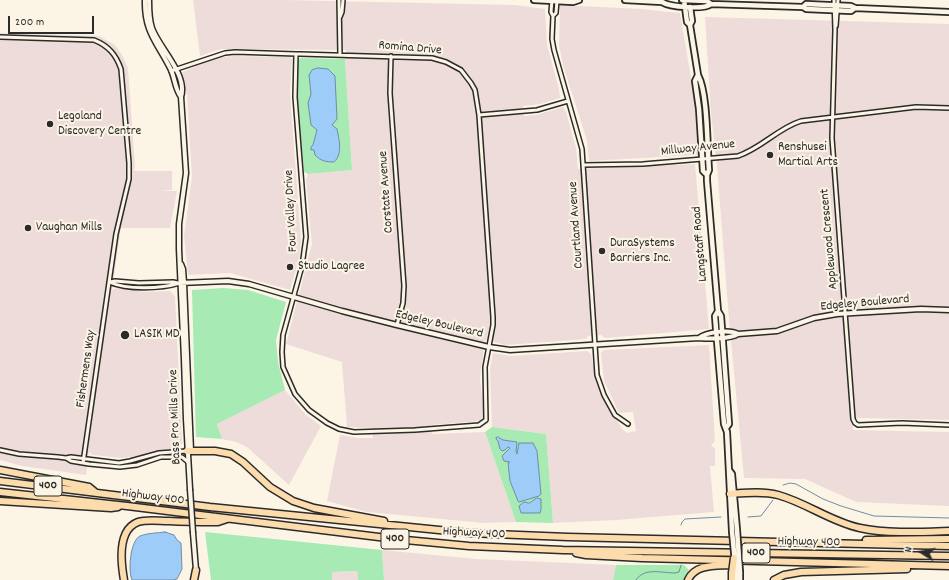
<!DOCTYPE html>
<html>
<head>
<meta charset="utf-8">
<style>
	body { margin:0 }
	#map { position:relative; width:949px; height:580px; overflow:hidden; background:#fcf5e5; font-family:Dekko,sans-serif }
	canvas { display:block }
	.north { position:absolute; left:901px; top:532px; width:40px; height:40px; -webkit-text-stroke:3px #fcf5e5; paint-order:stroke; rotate:281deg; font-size:11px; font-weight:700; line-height:16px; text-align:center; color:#2b2b2b }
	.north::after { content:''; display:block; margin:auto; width:14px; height:18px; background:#2b2b2b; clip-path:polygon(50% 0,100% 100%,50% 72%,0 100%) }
	.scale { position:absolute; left:8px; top:16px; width:86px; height:18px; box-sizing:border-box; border:2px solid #2b2b2b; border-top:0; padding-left:5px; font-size:12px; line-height:14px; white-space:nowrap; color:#2b2b2b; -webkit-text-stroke:3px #fcf5e5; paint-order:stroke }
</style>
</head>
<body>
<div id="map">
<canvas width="949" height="580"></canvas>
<div class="north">N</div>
<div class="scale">200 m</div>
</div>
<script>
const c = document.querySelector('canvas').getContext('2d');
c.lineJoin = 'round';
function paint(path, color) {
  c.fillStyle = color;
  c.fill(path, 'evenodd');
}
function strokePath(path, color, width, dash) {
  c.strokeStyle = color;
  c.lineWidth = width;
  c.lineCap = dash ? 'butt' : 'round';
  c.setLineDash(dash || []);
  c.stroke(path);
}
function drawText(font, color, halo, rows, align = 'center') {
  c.font = font + ' Dekko,sans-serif';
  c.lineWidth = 4;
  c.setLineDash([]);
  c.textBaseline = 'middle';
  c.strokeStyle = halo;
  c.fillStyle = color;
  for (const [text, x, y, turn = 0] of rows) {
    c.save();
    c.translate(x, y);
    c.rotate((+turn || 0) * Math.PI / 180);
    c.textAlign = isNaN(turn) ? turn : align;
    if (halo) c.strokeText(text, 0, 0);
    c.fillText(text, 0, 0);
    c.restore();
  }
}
paint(new Path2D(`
	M193,0H285L515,5L545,9L547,45L559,89L560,98L541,104L523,106L524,116L536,115L563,107L566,112L576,148L578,169L695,164L709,329L605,338L601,335L588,336L586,339L506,345L485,340L480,379L484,414L482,421L430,425L432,434L485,432L516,522L484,523L367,512L327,501L340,435L358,438H373L372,428L347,427L342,362L286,344L312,244L306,180L308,174L352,170L345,59L346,50L221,49L200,56Z
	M560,5L641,9L680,13L694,96L698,155L589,161L587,141L563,65L559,45Z
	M705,17L949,24V420L860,418L852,419L853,430L949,432V506L856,502L805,479L744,478L729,320L717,166L711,113Z
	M0,33L99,36L115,45L122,55L128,68L135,167L134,171H172V190L158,191H177L170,228H121L112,290L117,288L144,292L170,291L175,296L182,443L177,449L152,451L137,456L122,458L93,455L89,452L86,475L22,466L0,460Z
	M233,56L290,57L292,59L290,92L301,241L299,259L290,290L230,273L188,275L184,236L192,176L187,95L181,73L202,63L222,57Z
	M709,345L715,441L711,446L715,448V466H710L714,512L616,520L553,523L546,434L492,427L490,369L493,353L511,356L587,351L591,354L597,384L603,398L623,430L627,433L636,431L633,412L619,413L604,381L601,353L604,350Z
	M285,390L306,415L321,426L289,485L247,447L236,442L222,439L217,424Z
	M382,550L476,559L616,565L613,580H384Z
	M357,571L358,580H332V572Z`), '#eedcdb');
paint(new Path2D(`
	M300,58L345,59L352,170L308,174L304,172L297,88L298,61Z
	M223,288L248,290L286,302L276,340L278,362L285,390L217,424L222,439L196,437L192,290Z
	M492,427L546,434L553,523L516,522L485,432Z
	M205,532L382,550L384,580H358L357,571L332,572V580H211Z
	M616,565H684L689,570L684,580H613Z`), '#a7eab4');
const water = new Path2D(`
	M318,68L328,69L335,76L337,119L332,125L337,129C339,139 343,154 334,162C326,162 321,161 315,155L314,150H311V147L313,145L317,130L311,125L308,103L311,94L309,75L312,70Z
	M498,437L503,440L517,442L516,451L517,454L519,443H533L537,451L541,494L539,496L519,502L518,501L510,481L508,463L510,462L504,461L502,456L510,448L508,447L505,450L502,451L500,449L498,441L496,439V438Z
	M537,498L541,499V510L540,513H521L519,506L524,502L529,503Z
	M165,532L174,535L177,540L181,543L182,569L177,579L173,580H132C128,571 130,541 140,536C147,533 158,533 165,532Z`);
paint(water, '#9eccf9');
strokePath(water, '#708ca7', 1);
strokePath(new Path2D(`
	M783,485L790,483L796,484L823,499L841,506L874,516L949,518
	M748,517L761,516L773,500
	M681,525L682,522L685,519L721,517
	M636,580C644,567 662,573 675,573L679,572L681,565`), '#708ca7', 1);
const minor = new Path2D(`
	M339,0L340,55
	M552,0L551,12L553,16L552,39L554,50L582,149L597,375L604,395L615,415L628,424
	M834,0L835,30L832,138L853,419L855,423L858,425L902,423L949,425
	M553,16L556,13L557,1
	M340,17L342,12L343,0
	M836,26L838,0
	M0,37L94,40C109,46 116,55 121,69L129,163V179L116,234L83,463
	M391,56L390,93L404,286L403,303L397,325
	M171,71L225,53L235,52L296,54H300L432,58L446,62L461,70L471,83L475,90L479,115L493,317V325L485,367L486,420L479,425L415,430L354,432L339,429L327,423L309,410L295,394L283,367L282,352L283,335L302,266L306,237L295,97L296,54
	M479,115L537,110L568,101
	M583,165L643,164L738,156C762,148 778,128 801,121L916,107L949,108
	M109,282C127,290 161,289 180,283
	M110,282L115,281L139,283L173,282L178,283
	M0,450L19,454L58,457L66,458L71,461L89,464L120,467L137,465L161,457H182L188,462
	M66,458L71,457L119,463L130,461L159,453L187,451`);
const tertiary = new Path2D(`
	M145,0C144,33 158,43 171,70C175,79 175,89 181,97
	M149,0C149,9 149,19 152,28C159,48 188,74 181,97L186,173L179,224V249L184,359L186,419L190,489
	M181,264L183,269L184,283L191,451
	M180,283L228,281L249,284L342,311L397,325L489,347L510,350L699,338C708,339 730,339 738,334L777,331L814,318L837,314L921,309L949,310
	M699,338C706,332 730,329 738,334
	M193,533L196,570`);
const secondary = new Path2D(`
	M534,0L573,2L579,0
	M625,0L662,2C670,7 704,10 711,4
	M682,0L707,1L711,4L803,7L806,9L851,11L855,8
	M684,0L687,22L690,25L698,75C708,93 707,147 709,170L707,175
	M803,7L806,4L851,6L855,8L949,12
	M690,25L692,21L690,7
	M698,75L695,81L699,109L703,171L707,175V181L718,311L715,316L716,329L724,424L727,432L732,531
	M718,311L721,316L729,424L726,428
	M729,470L732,474L737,530
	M740,572V580
	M736,573V580`);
const motorway = new Path2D(`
	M187,451H215L231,454L243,462L270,487L293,501L314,508L384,521
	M0,470L89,487L95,492
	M0,481L210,507L469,533L568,537L949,546
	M0,492L127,506L395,539L469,546L563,550L949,556
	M730,494C745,493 763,491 778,495C807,503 831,522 860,528C887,534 922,532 949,531
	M0,501L111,508L118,507
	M866,540L949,539
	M576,553L586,555L642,558L949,566
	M124,580C121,563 117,530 138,522C147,519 159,521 169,521C185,522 202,522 218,522L227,519
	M194,580L196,570
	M688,580C695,564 716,566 730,565
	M732,580V573
	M774,580L784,575L801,572L907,569`);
strokePath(minor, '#2b2b2b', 6);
strokePath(tertiary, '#2b2b2b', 7);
strokePath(secondary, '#2b2b2b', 8);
strokePath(motorway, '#2b2b2b', 9);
strokePath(minor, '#fcf5e5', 3);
strokePath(tertiary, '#fcf5e5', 4);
strokePath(secondary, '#fcf5e5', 4.5);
strokePath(motorway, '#fcdcac', 6);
const tertiaryBridge = new Path2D(`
	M190,489L193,533`);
const secondaryBridge = new Path2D(`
	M737,530L740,572
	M732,531L736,573`);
const motorwayBridge = new Path2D(`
	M732,573L734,558`);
strokePath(tertiaryBridge, '#2b2b2b', 7, []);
strokePath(secondaryBridge, '#2b2b2b', 8, []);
strokePath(motorwayBridge, '#2b2b2b', 9, []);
strokePath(tertiaryBridge, '#fcf5e5', 4);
strokePath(secondaryBridge, '#fcf5e5', 4.5);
strokePath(motorwayBridge, '#fcdcac', 6);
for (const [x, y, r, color] of [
	[50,124,4,"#2b2b2b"],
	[770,155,4,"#2b2b2b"],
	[28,228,4,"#2b2b2b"],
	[602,251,4,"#2b2b2b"],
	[290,267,4,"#2b2b2b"],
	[125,335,5,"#2b2b2b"]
]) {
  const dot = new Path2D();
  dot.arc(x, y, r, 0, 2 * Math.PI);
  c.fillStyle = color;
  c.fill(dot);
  strokePath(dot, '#fcf5e5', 1.5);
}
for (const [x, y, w] of [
	[48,486,28],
	[395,539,28],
	[756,553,28]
]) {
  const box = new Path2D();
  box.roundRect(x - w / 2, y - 10, w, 20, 3);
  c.fillStyle = '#fcf5e5';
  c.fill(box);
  strokePath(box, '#2b2b2b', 1);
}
drawText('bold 12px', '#2b2b2b', null, [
	["400",48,486],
	["400",395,539],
	["400",756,553]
]);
drawText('13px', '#2b2b2b', '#fcf5e5', [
	["Romina Drive",410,49,5],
	["Millway Avenue",698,149,-6],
	["Corstate Avenue",387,192,-94],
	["Four Valley Drive",292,211,-93],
	["Courtland Avenue",577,225,-94],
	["Applewood Crescent",830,239,-95],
	["Langstaff Road",701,244,-95],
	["Edgeley Boulevard",865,304,-5],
	["Edgeley Boulevard",439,325,13],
	["Fishermens Way",87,369,-82],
	["Bass Pro Mills Drive",176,417,-92],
	["Highway 400",153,498,7],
	["Highway 400",474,534,3],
	["Highway 400",809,543,1]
]);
drawText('13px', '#2b2b2b', '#fcf5e5', [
	["Legoland",58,117],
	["Discovery Centre",58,132],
	["Renshusei",778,148],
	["Martial Arts",778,163],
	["Vaughan Mills",36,228],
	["DuraSystems",610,244],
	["Barriers Inc.",610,259],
	["Studio Lagree",298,267],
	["LASIK MD",134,335]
], 'left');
</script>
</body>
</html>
